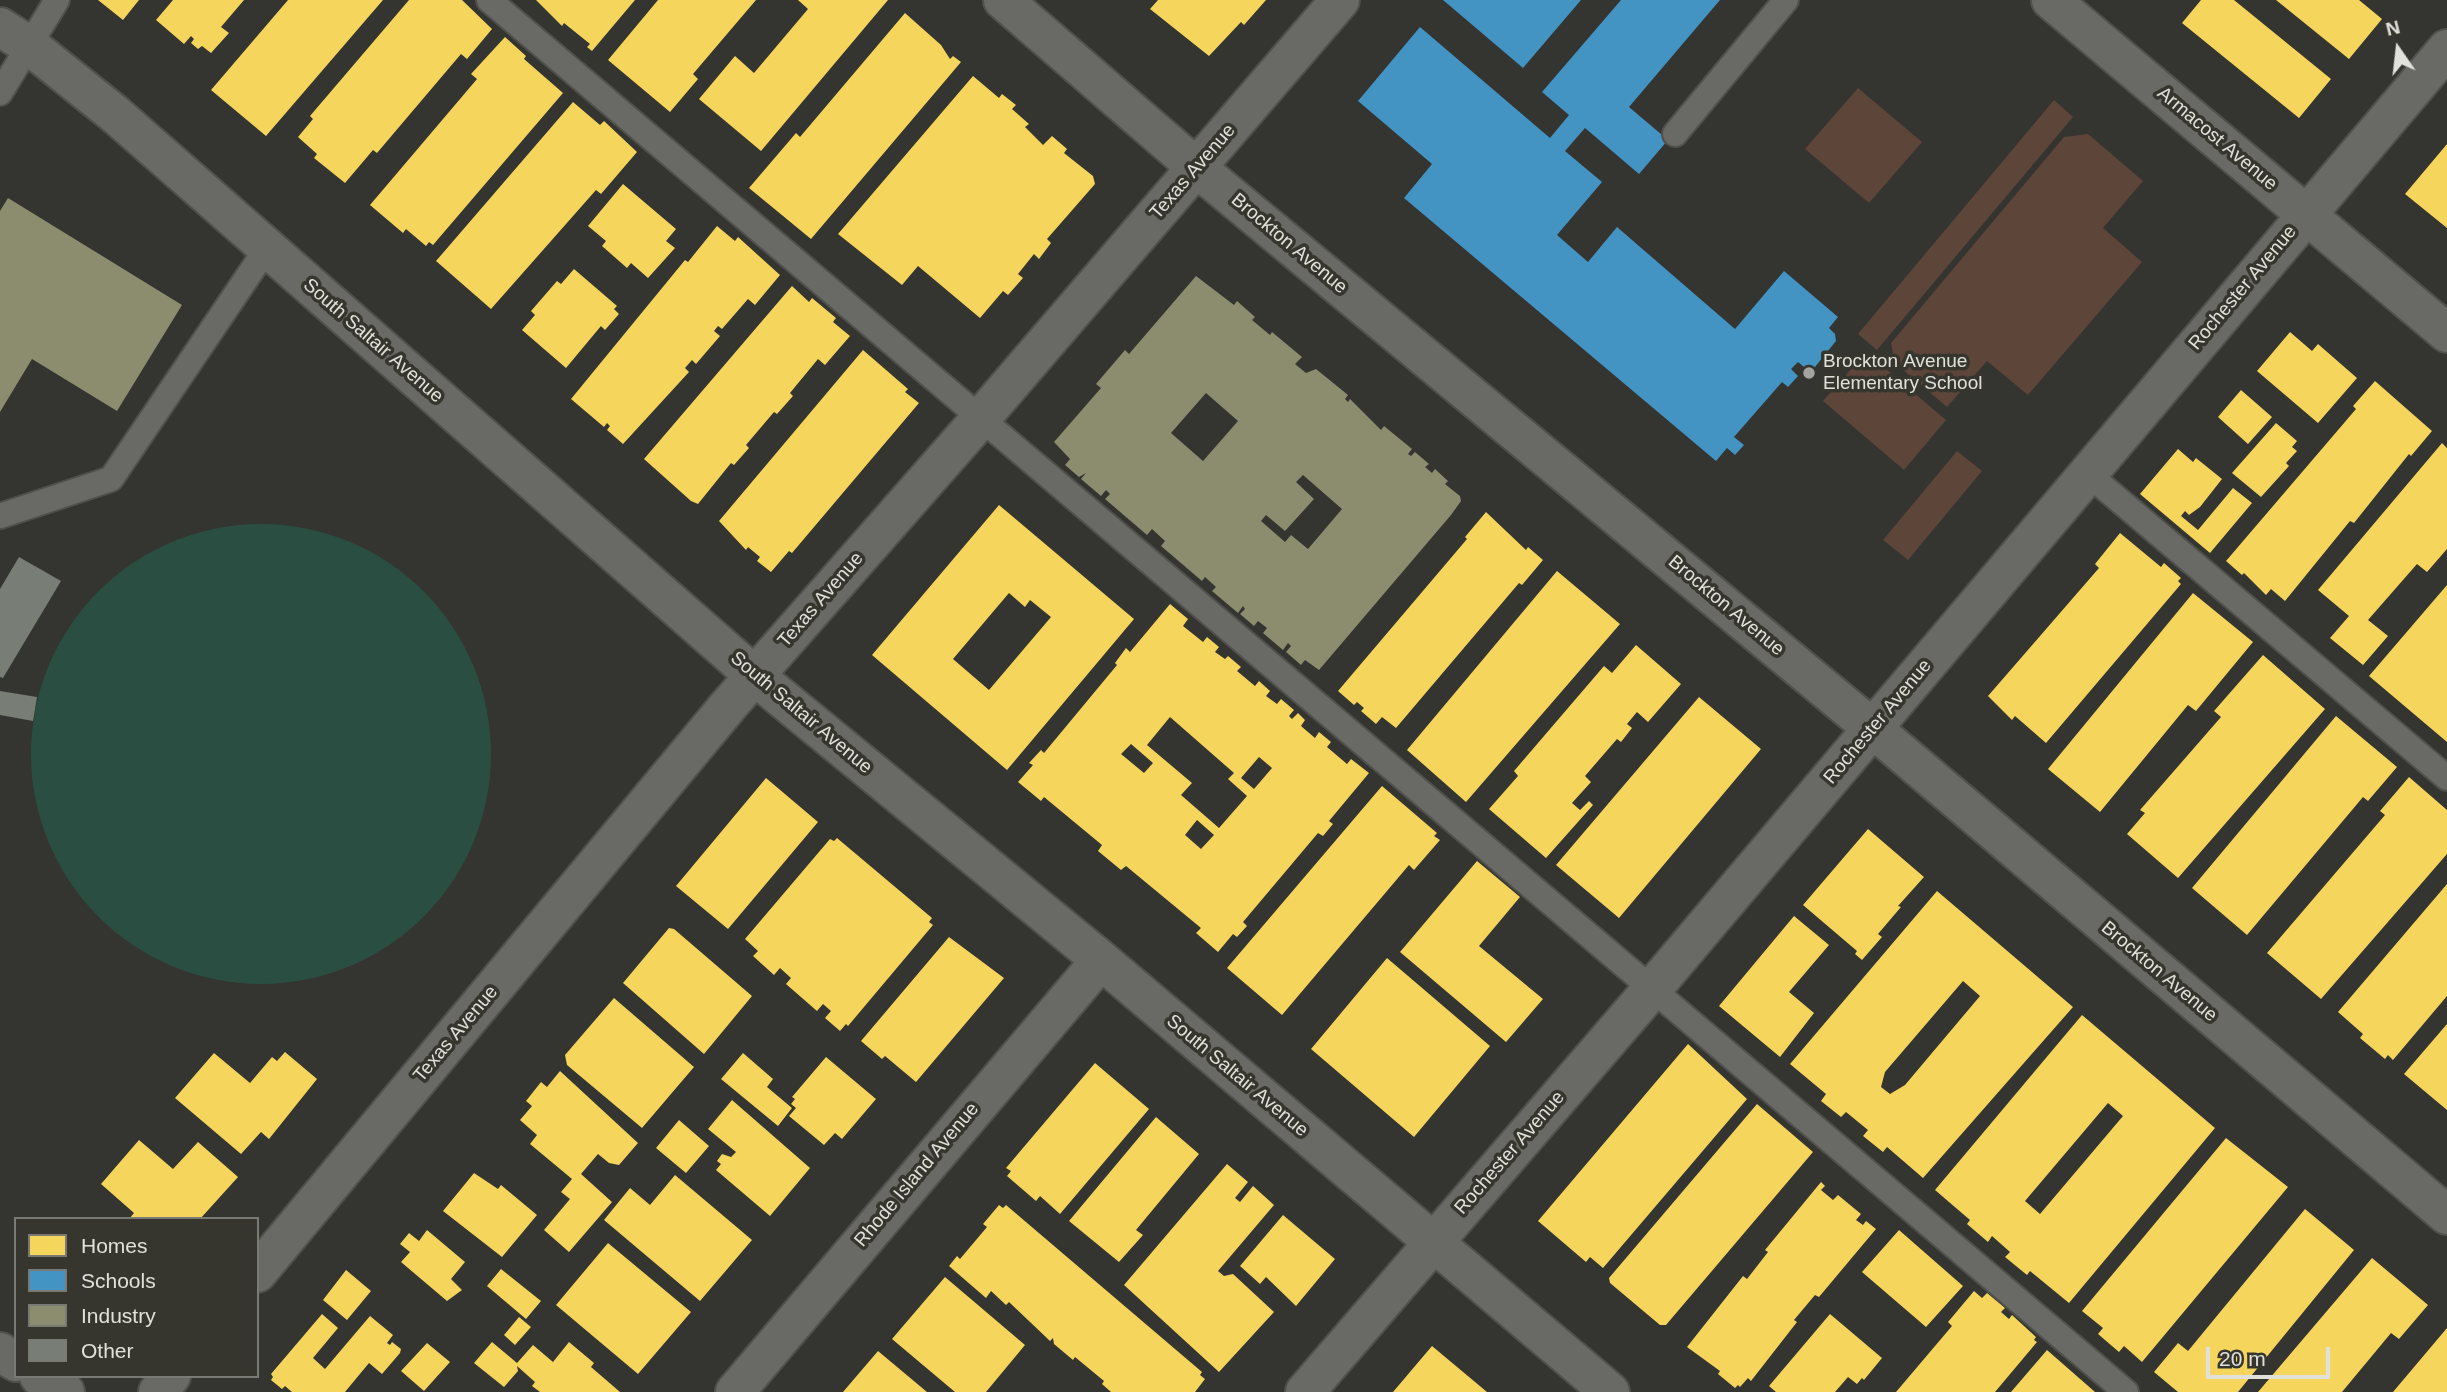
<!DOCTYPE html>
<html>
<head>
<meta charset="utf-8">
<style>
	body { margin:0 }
	#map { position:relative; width:2447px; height:1392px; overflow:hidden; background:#343430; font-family:Arial,sans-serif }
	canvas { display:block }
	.legend { position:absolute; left:14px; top:1217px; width:245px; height:161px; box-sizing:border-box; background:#36362e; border:2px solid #7a7a74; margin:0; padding:9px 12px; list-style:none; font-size:21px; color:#e1e1dc }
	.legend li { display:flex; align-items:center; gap:14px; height:35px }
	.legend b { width:35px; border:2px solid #7a7a74 }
	.north { position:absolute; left:2363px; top:14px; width:70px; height:70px; -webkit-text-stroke:5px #36362e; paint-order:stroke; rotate:346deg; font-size:19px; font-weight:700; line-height:28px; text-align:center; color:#e1e1dc }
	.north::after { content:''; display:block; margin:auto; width:24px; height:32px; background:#e1e1dc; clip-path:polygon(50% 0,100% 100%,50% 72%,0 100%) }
	.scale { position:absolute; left:2206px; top:1347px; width:124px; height:32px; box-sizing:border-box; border:4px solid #e1e1dc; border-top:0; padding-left:9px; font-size:21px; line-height:24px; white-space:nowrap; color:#e1e1dc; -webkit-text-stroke:5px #36362e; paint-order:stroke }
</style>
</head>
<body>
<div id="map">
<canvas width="2447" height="1392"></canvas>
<ul class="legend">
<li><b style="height:19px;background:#f6d55c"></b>Homes</li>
<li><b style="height:19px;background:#4393c3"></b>Schools</li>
<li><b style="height:19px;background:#8c8c6e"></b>Industry</li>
<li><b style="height:19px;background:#787d75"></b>Other</li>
</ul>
<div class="north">N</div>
<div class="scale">20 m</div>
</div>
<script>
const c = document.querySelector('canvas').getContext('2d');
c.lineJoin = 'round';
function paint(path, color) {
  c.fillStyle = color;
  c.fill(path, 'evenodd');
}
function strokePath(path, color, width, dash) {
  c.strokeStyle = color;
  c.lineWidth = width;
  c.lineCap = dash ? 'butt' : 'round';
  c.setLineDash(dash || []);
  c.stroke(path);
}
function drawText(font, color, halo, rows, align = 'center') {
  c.font = font + ' Arial,sans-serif';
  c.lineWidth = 7;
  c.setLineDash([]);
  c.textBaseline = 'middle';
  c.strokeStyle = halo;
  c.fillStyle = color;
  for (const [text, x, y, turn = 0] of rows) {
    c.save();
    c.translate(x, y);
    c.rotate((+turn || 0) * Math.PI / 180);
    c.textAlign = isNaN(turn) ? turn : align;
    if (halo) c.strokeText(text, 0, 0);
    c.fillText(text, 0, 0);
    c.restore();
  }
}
paint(new Path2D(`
	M1858,88L1922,142L1869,203L1805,149Z
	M2054,100L2073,117L1877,350L1858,334Z
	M2088,134L2143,181L2103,228L2142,262L2028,395L1987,361L1947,407L1895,363L1891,343L2064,137Z
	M1866,352L1946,420L1904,470L1823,401Z
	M1957,451L1982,471L1908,560L1883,540Z`), '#5e453a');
paint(new Path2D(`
	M31 754a230 230 0 1 1 460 0a230 230 0 1 1-460 0Z`), '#2b4e43');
paint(new Path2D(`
	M98,0H139L123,20Z
	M173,0H244L221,27L229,33L211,53L202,46L198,49L191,43L194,39L191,36L184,44L156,20Z
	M288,0H383L266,136L211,90Z
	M409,0H462L492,29L467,59L461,54L377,153L373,150L345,183L314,158L317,154L298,137L313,119L310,116Z
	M536,0H635L592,51L587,47L590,44L564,23L562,26Z
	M658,0H756L693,74L698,79L670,112L608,60Z
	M798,0H888L761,151L699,99L735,56L754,73L808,9Z
	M1158,0H1266L1244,25L1241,22L1209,56L1150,9Z
	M2201,0H2234L2331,79L2299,118L2182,23Z
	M2276,0H2359L2382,19L2349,59Z
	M905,13L941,45L950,59L953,56L961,62L811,239L749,188L796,133L800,137Z
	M505,37L526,56L524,59L563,93L433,245L429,242L426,246L406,229L403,233L370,205L477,79L471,74Z
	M973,76L999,98L1002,94L1016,105L1012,109L1029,124L1025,127L1043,145L1052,136L1067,149L1064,153L1093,176L1095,184L1047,239L1051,243L1039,259L1034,254L1018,274L1023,278L1008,295L1003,291L980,318L918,266L902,285L838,234Z
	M573,102L600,125L604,121L637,152L601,194L596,190L491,309L436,261Z
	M2447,144V228L2405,194Z
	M623,184L676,229L666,241L675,248L648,278L631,263L627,268L602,246L606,241L588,226Z
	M717,226L735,241L738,237L780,275L755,305L748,299L722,329L718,326L714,331L720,336L696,364L692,360L685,368L689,372L623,444L607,430L610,426L607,423L604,427L571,399L685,260L688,262Z
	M574,269L617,306L614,309L619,314L605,330L601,326L566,368L522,330L535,315L531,311L557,281L561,284Z
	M792,286L809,302L812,298L836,318L833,322L850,336L825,365L818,359L790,393L793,396L777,414L774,412L746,445L749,448L734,465L731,463L698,504L691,501L644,459Z
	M2290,332L2312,351L2318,344L2357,378L2318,423L2257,371Z
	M863,350L908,389L905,392L919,403L792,553L789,551L771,572L757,561L760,557L748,547L746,550L719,521Z
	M2375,381L2432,431L2411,456L2409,454L2354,523L2350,521L2285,601L2271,589L2266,595L2244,573L2242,575L2226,561L2356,409L2353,406Z
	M2241,390L2272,417L2248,444L2218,417Z
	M2276,423L2297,441L2292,447L2297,451L2286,463L2289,466L2261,497L2232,473Z
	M2442,443L2447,448V549L2427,572L2417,564L2368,620L2388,636L2363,665L2330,638L2349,616L2318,590Z
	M2178,449L2193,462L2196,458L2222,479L2200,507L2189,515L2185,511L2181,516L2198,530L2233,488L2252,503L2210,553L2140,494Z
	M999,505L1134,619L1007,770L872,655ZM1009,593L1025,607L1030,600L1051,617L989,690L953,659Z
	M1486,512L1526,550L1528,547L1543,560L1522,585L1519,583L1396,728L1382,717L1376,724L1361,711L1364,708L1357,702L1354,705L1338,691L1467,539L1465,537Z
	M2120,533L2161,567L2164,563L2181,578L2178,581L2181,584L2046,743L2015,716L2012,720L1988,696L2099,568L2095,564Z
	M1557,571L1620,624L1466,802L1407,750Z
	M2447,585V742L2369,676Z
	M2193,593L2253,642L2196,711L2188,705L2100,812L2048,769Z
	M1170,604L1188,619L1183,626L1203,642L1207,637L1219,647L1215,652L1225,659L1228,656L1241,667L1237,671L1255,686L1259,681L1270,691L1266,696L1277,704L1281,699L1294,710L1289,716L1292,719L1298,713L1305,720L1301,726L1315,738L1319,732L1331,742L1327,747L1347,764L1351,759L1369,773L1329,821L1333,824L1323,836L1318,833L1243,922L1247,926L1237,937L1233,934L1218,952L1196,933L1201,928L1126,866L1121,870L1098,851L1102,845L1044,797L1041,801L1018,782L1033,765L1029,763L1041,750L1044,753L1117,665L1115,663L1126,648L1130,652ZM1170,717L1234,773L1228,779L1247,796L1219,828L1181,795L1192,783L1147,745ZM1131,744L1153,763L1144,773L1121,754ZM1259,757L1272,768L1254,789L1241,778ZM1197,820L1214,835L1201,849L1185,835Z
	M1636,645L1681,684L1648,722L1637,712L1627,724L1632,728L1621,742L1617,739L1585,776L1591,782L1572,803L1580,810L1589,801L1593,805L1546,858L1489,809L1518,776L1514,771L1604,666L1612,673Z
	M2263,655L2325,709L2178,878L2127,834L2145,813L2140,810L2221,717L2214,711Z
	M1699,697L1761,749L1619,918L1556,865Z
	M2336,716L2397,767L2368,801L2363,797L2247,935L2192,888Z
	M2409,777L2447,810V854L2321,999L2267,953L2385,815L2380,811Z
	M766,778L818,822L728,929L676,886Z
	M1382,786L1437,833L1434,836L1440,840L1414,870L1409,865L1282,1015L1227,968Z
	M1868,829L1924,877L1898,906L1901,907L1878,934L1882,937L1862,960L1855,954L1857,951L1803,905Z
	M837,838L932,918L929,922L933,925L848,1026L846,1024L840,1031L825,1018L831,1011L823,1004L817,1011L786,984L791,978L780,968L774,975L753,956L758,951L745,939L830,839L834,841Z
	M1477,861L1520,897L1479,946L1543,999L1506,1042L1400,952Z
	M2447,884V996L2393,1060L2388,1055L2385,1059L2360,1038L2363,1034L2338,1012Z
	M1937,891L2073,1007L1923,1178L1887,1147L1883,1152L1863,1136L1868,1130L1846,1112L1841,1117L1821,1101L1826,1094L1790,1064ZM1963,981L1980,996L1905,1085L1890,1094L1881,1087L1885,1072Z
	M1794,916L1829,945L1789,992L1814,1013L1780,1057L1719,1006Z
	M669,928L674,929L752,996L704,1054L623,983Z
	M949,937L1004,978L916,1082L885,1056L882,1059L861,1041Z
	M1387,958L1490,1046L1414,1137L1311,1049Z
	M614,998L694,1067L642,1128L567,1065L565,1055Z
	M2082,1015L2215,1128L2069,1303L2030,1271L2027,1275L2005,1257L2010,1252L1992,1236L1988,1242L1967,1224L1970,1220L1935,1190ZM2108,1103L2123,1116L2040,1214L2025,1201Z
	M2447,1024V1110L2404,1074Z
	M1688,1044L1747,1099L1603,1268L1590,1257L1586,1262L1538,1221Z
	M285,1052L317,1079L269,1139L261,1132L241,1154L175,1098L214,1053L250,1083L272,1057L277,1061Z
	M743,1053L773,1079L767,1087L792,1108L778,1126L721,1079Z
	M826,1057L876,1099L842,1139L835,1133L824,1145L789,1116L796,1108L791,1104L795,1099L792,1097Z
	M1095,1063L1149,1109L1060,1214L1040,1196L1036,1201L1007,1176L1011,1171L1006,1168Z
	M560,1071L638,1143L619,1165L609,1163L598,1154L581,1174L612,1202L569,1252L544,1230L570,1199L561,1192L572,1179L530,1144L537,1135L520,1120L532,1106L526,1101L541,1082L547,1087Z
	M732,1100L810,1168L770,1216L716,1170L721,1164L717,1161L722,1154L731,1157L736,1152L708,1129Z
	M1757,1104L1813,1152L1666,1325H1660L1610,1283L1609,1278Z
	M1156,1117L1199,1154L1136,1230L1143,1235L1119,1262L1069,1221Z
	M679,1120L709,1146L686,1173L656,1148Z
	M2226,1138L2288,1187L2142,1362L2124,1346L2119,1352L2098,1334L2103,1328L2082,1311Z
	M139,1140L173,1169L198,1142L238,1177L200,1219H129L134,1213L101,1184Z
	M1227,1164L1248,1182L1235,1198L1240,1202L1253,1186L1274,1205L1218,1271L1224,1276L1233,1274L1274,1312L1219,1372L1124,1285Z
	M474,1173L498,1189L501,1185L537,1215L502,1257L443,1211Z
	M675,1175L752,1240L700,1301L604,1220L630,1188L650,1205Z
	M1821,1182L1825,1186L1821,1190L1833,1200L1838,1195L1861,1214L1856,1220L1863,1225L1866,1221L1876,1229L1819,1297L1815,1295L1794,1320L1797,1322L1751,1381L1748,1378L1740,1387L1738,1385L1735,1388L1718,1374L1720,1371L1687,1347L1743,1276L1747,1279L1768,1252L1765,1250Z
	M999,1205L1003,1208L1006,1205L1202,1372L1200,1375L1205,1379L1195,1392H1111L1102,1384L1104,1381L1075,1357L1073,1360L1054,1344L1053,1338L1050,1341L1009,1302L1006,1305L991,1291L986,1298L949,1266L957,1256L960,1259L987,1227L983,1224Z
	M2305,1209L2354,1250L2238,1392H2178L2154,1372L2178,1343L2188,1351Z
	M1283,1215L1335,1259L1296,1306L1266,1277L1260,1284L1240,1266Z
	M427,1230L465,1262L451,1279L462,1290L447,1301L401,1262L410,1252L400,1244L409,1233L419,1241Z
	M1899,1230L1963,1286L1926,1327L1862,1272Z
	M608,1243L691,1312L638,1374L556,1305Z
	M2372,1258L2428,1305L2399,1339L2391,1333L2342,1392H2258Z
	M501,1269L541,1301L526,1319L487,1286Z
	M346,1270L371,1291L347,1320L323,1300Z
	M945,1277L1025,1345L986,1392H955L892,1339Z
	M1974,1291L1982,1298L1987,1293L2005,1308L2001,1312L2009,1319L2012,1315L2036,1337L2034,1340L2037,1342L1995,1392H1896L1952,1326L1948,1322Z
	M322,1314L338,1328L313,1358L325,1369L370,1316L393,1335L387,1343L390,1345L392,1342L401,1349L400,1353L382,1374L369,1363L345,1392H292L285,1386L282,1389L271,1380L273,1377L271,1374Z
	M1830,1314L1882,1358L1864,1380L1862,1378L1857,1384L1848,1377L1835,1392H1776L1769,1386Z
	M519,1317L531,1327L515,1345L504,1335Z
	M2447,1328V1392H2393Z
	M492,1342L517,1363L533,1345L553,1362L569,1342L594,1363L591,1367L620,1392H540L532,1386L535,1382L517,1366L518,1371L504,1387L474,1363Z
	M427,1343L450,1362L424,1391L401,1371Z
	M1432,1346L1487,1392H1393Z
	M2047,1350L2095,1392H2011Z
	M878,1351L927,1392H843Z`), '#f6d55c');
paint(new Path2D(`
	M1443,0H1581L1523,68Z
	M1621,0H1720L1629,107L1668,140L1639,174L1585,128L1565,151L1602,182L1557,235L1588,262L1617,227L1735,329L1784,271L1838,317L1829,328L1835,334L1836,341L1815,367H1804L1798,362L1791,369L1798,376L1788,387L1782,382L1734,437L1744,445L1735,455L1727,448L1716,461L1404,198L1432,164L1358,101L1420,27L1550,138L1569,115L1542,92Z`), '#4393c3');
paint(new Path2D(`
	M8,198L182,305L117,411L32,359L0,412V211Z
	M1196,276L1234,305L1237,301L1255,317L1252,320L1270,335L1272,332L1302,357L1295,364L1306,373L1316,369L1348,395L1345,399L1348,402L1350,399L1381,430L1384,426L1412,449L1408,454L1411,456L1415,452L1429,464L1425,467L1432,473L1435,469L1448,481L1445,484L1460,496L1461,501L1451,515L1319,670L1305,660L1301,665L1286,652L1291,646L1288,643L1283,650L1263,633L1267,628L1258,621L1254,626L1240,614L1245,609L1243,606L1238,613L1212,591L1216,587L1205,577L1202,581L1161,546L1165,541L1152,529L1147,535L1105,499L1110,494L1106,490L1101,496L1081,479L1086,473L1079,477L1065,465L1070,459L1054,442L1101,388L1096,384L1125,350L1129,354ZM1206,393L1238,421L1203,461L1171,433ZM1303,475L1342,509L1308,549L1291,535L1285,542L1261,521L1266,515L1285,531L1314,499L1296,482Z`), '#8c8c6e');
paint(new Path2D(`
	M19,557L61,581L3,678L0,677V589Z
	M0,691L37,697L33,721L0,715Z`), '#787d75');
const lane = new Path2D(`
	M489,0L2126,1392
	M0,93L57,0
	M1675,134L1786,0
	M2087,473L2447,778
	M0,516L111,479L267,248`);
const street = new Path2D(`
	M1003,0L1197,168L1872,728L2447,1215
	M2051,0L2447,333
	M0,27L30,46L116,115L755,676L1101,960L1610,1392
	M257,1273L728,706L982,417L1340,0
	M158,1392L171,1376
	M735,1392L1101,960
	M1305,1392L1653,988L2447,49`);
const secondary = new Path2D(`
	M0,1352L16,1362
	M39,1376L65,1392`);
strokePath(lane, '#50504c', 28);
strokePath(street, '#50504c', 42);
strokePath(secondary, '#50504c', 42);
strokePath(lane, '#696966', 24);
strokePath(street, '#696966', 38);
strokePath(secondary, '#696966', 38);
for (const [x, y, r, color] of [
	[1809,373,7,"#a4a4a0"]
]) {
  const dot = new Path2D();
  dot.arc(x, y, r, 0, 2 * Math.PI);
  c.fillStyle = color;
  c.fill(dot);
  strokePath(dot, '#36362e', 2.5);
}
drawText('19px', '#e1e1dc', '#36362e', [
	["Armacost Avenue",2217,139,40],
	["Texas Avenue",1193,172,-49],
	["Brockton Avenue",1289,244,40],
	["Rochester Avenue",2243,288,-50],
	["South Saltair Avenue",373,341,41],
	["Texas Avenue",821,600,-49],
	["Brockton Avenue",1726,606,40],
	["South Saltair Avenue",801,713,40],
	["Rochester Avenue",1878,722,-50],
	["Brockton Avenue",2159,972,40],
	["Texas Avenue",456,1034,-50],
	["South Saltair Avenue",1237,1076,40],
	["Rochester Avenue",1510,1153,-49],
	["Rhode Island Avenue",917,1175,-50]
]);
drawText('19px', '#e1e1dc', '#36362e', [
	["Brockton Avenue",1823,362],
	["Elementary School",1823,384]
], 'left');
</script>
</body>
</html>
